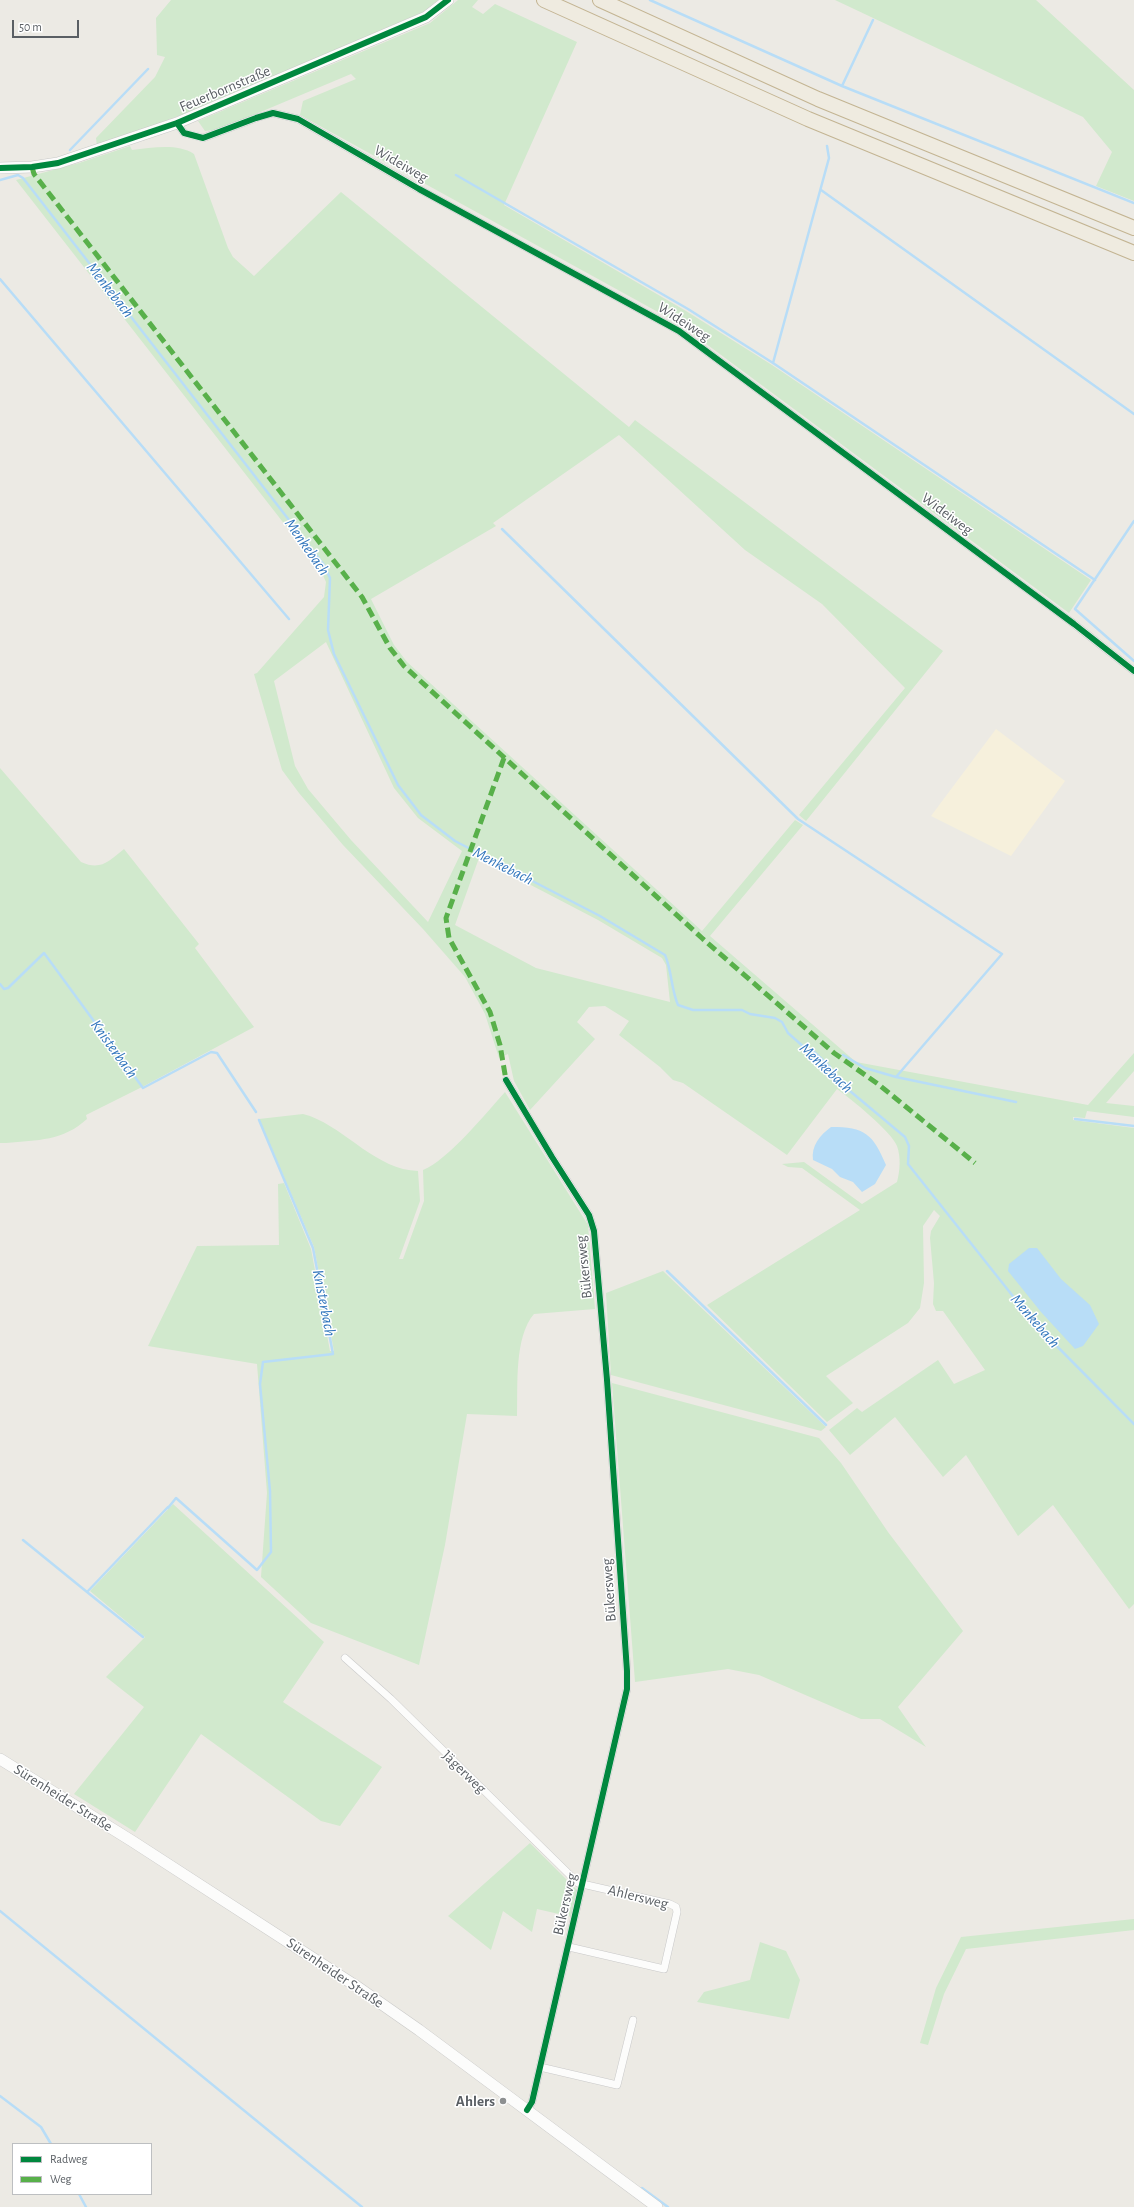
<!DOCTYPE html>
<html>
<head>
<meta charset="utf-8">
<style>
	body { margin:0 }
	#map { position:relative; width:1134px; height:2207px; overflow:hidden; background:#eceae4; font-family:"Alegreya Sans",sans-serif }
	canvas { display:block }
	.legend { position:absolute; left:12px; top:2143px; width:140px; height:52px; box-sizing:border-box; background:#fff; border:1px solid #bdbfc1; margin:0; padding:5px 7px; list-style:none; font-size:12px; color:#5a5f64 }
	.legend li { display:flex; align-items:center; gap:8px; height:20px }
	.legend b { width:20px; border:1px solid #bdbfc1 }
	.scale { position:absolute; left:12px; top:20px; width:67px; height:18px; box-sizing:border-box; border:2px solid #5a5f64; border-top:0; padding-left:5px; font-size:12px; line-height:14px; white-space:nowrap; color:#5a5f64; -webkit-text-stroke:3px #fff; paint-order:stroke }
</style>
</head>
<body>
<div id="map">
<canvas width="1134" height="2207"></canvas>
<ul class="legend">
<li><b style="height:5px;background:#00873e"></b>Radweg</li>
<li><b style="height:5px;background:#58b04a"></b>Weg</li>
</ul>
<div class="scale">50 m</div>
</div>
<script>
const c = document.querySelector('canvas').getContext('2d');
c.lineJoin = 'round';
function paint(path, color) {
  c.fillStyle = color;
  c.fill(path, 'evenodd');
}
function strokePath(path, color, width, dash) {
  c.strokeStyle = color;
  c.lineWidth = width;
  c.lineCap = dash ? 'butt' : 'round';
  c.setLineDash(dash || []);
  c.stroke(path);
}
function drawText(font, color, halo, rows, align = 'center') {
  c.font = font + ' "Alegreya Sans",sans-serif';
  c.lineWidth = 3;
  c.setLineDash([]);
  c.textBaseline = 'middle';
  c.strokeStyle = halo;
  c.fillStyle = color;
  for (const [text, x, y, turn = 0] of rows) {
    c.save();
    c.translate(x, y);
    c.rotate((+turn || 0) * Math.PI / 180);
    c.textAlign = isNaN(turn) ? turn : align;
    if (halo) c.strokeText(text, 0, 0);
    c.fillText(text, 0, 0);
    c.restore();
  }
}
paint(new Path2D(`
	M996,729L1065,781L1011,856L931,816Z`), '#f6f0dc');
paint(new Path2D(`
	M171,0H438L423,12L192,111L97,146L96,138L155,77L165,57L157,55L156,18Z
	M458,0H478L472,7L483,14L495,4L577,42L504,205L686,311L772,365L1091,580L1069,613L678,323L300,115L303,101L356,79L351,74L220,129L205,131L198,121L430,23Z
	M835,0H1036L1134,90V201L1096,186L1112,152L1083,117Z
	M130,146L132,150C152,148 177,143 194,154L228,248L233,257L254,276L341,192L629,427L635,420L943,651L806,821L799,815L905,688L822,604L745,550L619,435L493,523L496,526L371,599L394,645L407,662L702,931L795,820L803,825L710,936L856,1062L1088,1105L1134,1053V1071L1106,1103L1134,1106V1117L1087,1111L1085,1118L1073,1117V1120L1134,1128V1604L1129,1609L1053,1505L1018,1536L966,1455L943,1477L895,1417L850,1455L829,1430L857,1408L862,1412L938,1360L954,1384L985,1370L943,1311H936L933,1304L934,1283L930,1238L931,1231L940,1216L934,1210L923,1226L924,1283L920,1308L908,1323L826,1376L853,1403L827,1422L707,1305L860,1210L802,1168L788,1167L782,1164L804,1162L862,1204L897,1182C900,1171 901,1157 897,1146C892,1132 850,1098 837,1089L787,1155L683,1083L673,1080L660,1067L619,1035L629,1021L605,1006L589,1007L577,1022L595,1039L530,1110L514,1081L508,1054L499,1058L485,1014L465,977L423,929L343,845L299,793L282,770L254,674L257,673L324,597L326,582L321,571L16,180L79,163ZM326,642L394,788L418,818L462,851L428,922L351,840L308,789L295,766L274,681ZM479,858L598,920L662,958L666,965L670,1002L536,968L455,925Z
	M0,768L81,862C101,871 109,861 124,849L199,944L195,948L254,1027L144,1086L86,1115L87,1119C63,1141 38,1140 6,1143H0Z
	M505,1092L588,1225L595,1309L534,1314C514,1337 518,1386 517,1416L467,1414L445,1545L419,1665L311,1623L261,1577L267,1493L257,1364L148,1346L197,1246L279,1245L278,1184L284,1183L311,1249L330,1351H334L314,1247L259,1119L303,1114L310,1116C347,1130 377,1170 418,1171L420,1201L399,1259H403L424,1201L423,1170C448,1160 486,1113 505,1092Z
	M663,1271L826,1427L821,1431L611,1375L606,1293Z
	M612,1383L819,1438L841,1463L888,1532L963,1631L898,1707L926,1747L880,1719H861L759,1675L728,1669L635,1682Z
	M173,1504L324,1642L283,1702L382,1767L340,1826L321,1821L201,1734L135,1832L74,1794L144,1707L106,1677L145,1637L90,1591Z
	M530,1843L578,1891L572,1917L537,1909L532,1932L503,1911L491,1950L448,1916Z
	M1134,1919V1930L966,1949L944,1994L928,2045L920,2043L936,1988L961,1937Z
	M760,1942L786,1951L800,1980L789,2019L697,2002L704,1992L750,1980Z`), '#d1e9cd');
paint(new Path2D(`
	M831,1127C865,1127 873,1134 886,1165L875,1184L862,1192L853,1182L840,1177L832,1169L813,1160C811,1146 820,1135 831,1127Z
	M1029,1248H1037L1061,1279L1090,1305L1099,1324L1083,1346L1075,1349L1041,1312L1008,1271L1009,1264Z`), '#b8ddf7');
strokePath(new Path2D(`
	M650,0L842,86L1134,203
	M842,86L873,20
	M70,150L148,69
	M456,175L688,309L773,363L1095,580
	M0,180L18,175L23,178L324,565L330,578L328,630L334,654L398,785L421,815L455,841L600,916L665,955C672,971 671,989 678,1005L693,1010H742L750,1014L775,1018L782,1022L788,1033L805,1048L812,1050L830,1067L838,1081L905,1137L909,1146L908,1164L1035,1324L1134,1424
	M821,190L1134,414
	M0,279L289,619
	M773,363L829,158L827,146
	M1134,521L1075,609L1134,661
	M502,529L798,819L1002,954L896,1077
	M0,984L4,989L8,988L44,953L143,1088L211,1052L217,1053L256,1112
	M843,1055L865,1068L896,1077L1016,1102
	M1075,1119L1134,1126
	M667,1271L826,1425
	M168,1508L176,1498L257,1570L271,1552L270,1491L260,1384L263,1362L333,1354L313,1248L259,1120
	M23,1540L87,1592L168,1507
	M87,1592L143,1637
	M0,1911L362,2207
	M0,2096L41,2127L51,2144
	M642,2188L668,2207
	M79,2194L86,2207`), '#b8ddf7', 2.5);
const street = new Path2D(`
	M177,123L184,133L203,138L256,118L273,113L298,119L419,189L679,331L1074,624L1134,671
	M506,1080L552,1157L589,1215L594,1231L607,1380L627,1671V1689L532,2102L527,2110
	M345,1658L391,1699L578,1883L670,1904L676,1907L677,1912L664,1969L569,1947
	M540,2067L617,2085L633,2020`);
const secondary = new Path2D(`
	M0,168L32,167L58,163L177,123L426,17L448,0
	M0,1759L132,1841L356,1986L419,2030L657,2207`);
const highway = new Path2D(`
	M544,0L808,119L1134,253
	M600,0L818,99L1134,228`);
strokePath(street, '#c9c9c9', 8);
strokePath(secondary, '#c9c9c8', 12);
strokePath(highway, '#c3b492', 16);
strokePath(street, '#fcfcfb', 7);
strokePath(secondary, '#fcfcfb', 11);
strokePath(highway, '#efebe0', 14);
strokePath(new Path2D(`
	M32,167L34,174L362,597L390,648L404,666L703,939L834,1053L878,1084L975,1163
	M504,758L446,918L449,938L490,1012L500,1045L506,1080`), '#58b04a', 5, [10, 5]);
strokePath(new Path2D(`
	M177,123L184,133L203,138L256,118L273,113L298,119L419,189L679,331L1074,624L1134,671
	M0,168L32,167L58,163L177,123L426,17L448,0
	M506,1080L552,1157L589,1215L594,1231L607,1380L627,1671V1689L532,2102L527,2110`), '#00873e', 6);
for (const [x, y, r, color] of [
	[503,2101,4,"#8d9091"]
]) {
  const dot = new Path2D();
  dot.arc(x, y, r, 0, 2 * Math.PI);
  c.fillStyle = color;
  c.fill(dot);
  strokePath(dot, '#fff', 1.5);
}
drawText('15px', '#5a5f64', '#fff', [
	["Feuerbornstraße",225,89,-23],
	["Wideiweg",401,164,30],
	["Wideiweg",684,322,33],
	["Wideiweg",947,514,37],
	["Bükersweg",584,1267,-96],
	["Bükersweg",609,1590,-94],
	["Jägerweg",464,1772,44],
	["Sürenheider Straße",63,1798,32],
	["Ahlersweg",638,1897,14],
	["Bükersweg",565,1904,-77],
	["Sürenheider Straße",335,1973,34]
]);
drawText('bold 15px', '#5a5f64', '#fff', [
	["Ahlers",495,2101]
], 'right');
drawText('italic 16px', '#3377bd', '#fff', [
	["Menkebach",110,290,52],
	["Menkebach",307,547,55],
	["Menkebach",503,866,27],
	["Knisterbach",114,1049,54],
	["Menkebach",826,1068,43],
	["Knisterbach",324,1303,79],
	["Menkebach",1035,1321,49]
]);
</script>
</body>
</html>
